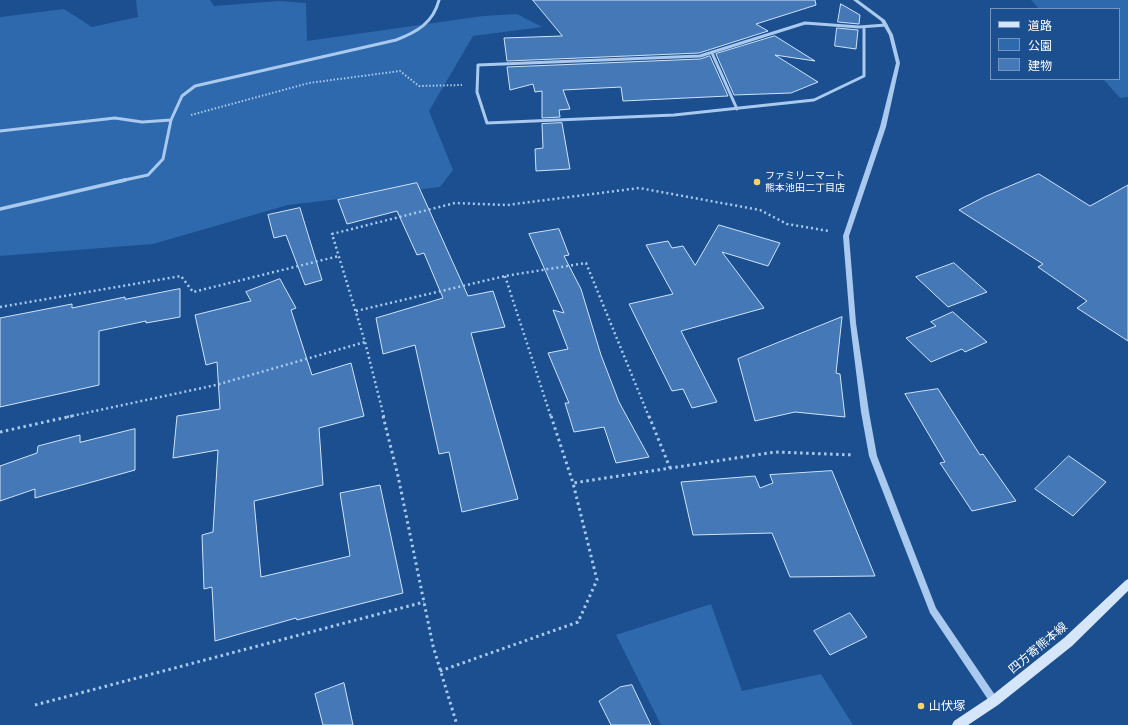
<!DOCTYPE html>
<html>
<head>
<meta charset="utf-8">
<style>
	body { margin:0 }
	#map { position:relative; width:1128px; height:725px; overflow:hidden; background:#1b4f8f; font-family:"Public Sans","Noto Sans JP",sans-serif }
	canvas { display:block }
	.legend { position:absolute; left:990px; top:8px; width:130px; height:72px; box-sizing:border-box; background:#1b4f8f; border:1px solid #7695bc; margin:0; padding:5px 7px; list-style:none; font-size:12px; color:#fff }
	.legend li { display:flex; align-items:center; gap:8px; height:20px }
	.legend b { width:20px; border:1px solid #7695bc }
</style>
</head>
<body>
<div id="map">
<canvas width="1128" height="725"></canvas>
<ul class="legend">
<li><b style="height:5px;background:#d6e6fa"></b>道路</li>
<li><b style="height:11px;background:#2e69ad"></b>公園</li>
<li><b style="height:11px;background:#4478b7"></b>建物</li>
</ul>
</div>
<script>
const c = document.querySelector('canvas').getContext('2d');
c.lineJoin = 'round';
function paint(path, color) {
  c.fillStyle = color;
  c.fill(path, 'evenodd');
}
function strokePath(path, color, width, dash) {
  c.strokeStyle = color;
  c.lineWidth = width;
  c.lineCap = dash ? 'butt' : 'round';
  c.setLineDash(dash || []);
  c.stroke(path);
}
function drawText(font, color, halo, rows, align = 'center') {
  c.font = font + ' "Public Sans","Noto Sans JP",sans-serif';
  c.lineWidth = 4;
  c.setLineDash([]);
  c.textBaseline = 'middle';
  c.strokeStyle = halo;
  c.fillStyle = color;
  for (const [text, x, y, turn = 0] of rows) {
    c.save();
    c.translate(x, y);
    c.rotate((+turn || 0) * Math.PI / 180);
    c.textAlign = isNaN(turn) ? turn : align;
    if (halo) c.strokeText(text, 0, 0);
    c.fillText(text, 0, 0);
    c.restore();
  }
}
paint(new Path2D(`
	M136,0H210L214,6L279,1L306,3L307,41L483,16L517,14L542,27L473,36L429,111L453,170L440,187L288,205L153,244L0,256V17L64,9L92,27L138,17Z
	M1031,0H1128V97L1120,98L1103,79H1119V9H1039Z
	M711,604L742,691L821,674L853,725H661L616,635Z`), '#2e69ad');
const building = new Path2D(`
	M533,0H815L816,5L756,24L768,31L699,53L507,61L504,38L562,36Z
	M841,4L860,15L859,24L838,22Z
	M837,28L858,30L856,49L835,46Z
	M775,36L815,61L775,55L818,82L791,93L734,95L716,54Z
	M710,56L728,96L623,101L621,87L563,90L570,109L559,110L560,117L542,118V91L535,92L533,84L510,90L507,67L700,59Z
	M562,123L570,169L536,171L535,149L543,148L542,124Z
	M1039,174L1090,206L1128,185V341L1077,308L1087,301L1038,267L1043,264L959,210L984,197Z
	M417,183L468,296L493,291L505,327L471,333L518,499L462,512L449,452L439,454L415,345L383,354L376,318L443,298L424,253L417,255L397,211L347,224L338,200Z
	M300,208L322,280L305,285L286,235L274,238L268,215Z
	M719,225L780,243L768,266L722,252L764,308L681,331L717,402L692,408L683,389L672,391L629,304L673,294L646,245L668,241L672,248L683,246L695,265Z
	M559,229L569,255L564,256L581,289L601,355L619,402L649,457L616,463L604,427L574,432L565,403H569L548,353L568,349L553,310L564,313L529,234Z
	M954,263L987,292L948,307L916,277Z
	M280,279L296,308L291,310L312,375L351,363L364,416L319,428L323,485L254,501L261,577L350,556L340,493L380,485L403,593L297,620L296,618L215,641L212,587L204,589L202,535L213,532L218,450L173,458L177,416L220,409L217,362L206,365L195,315L251,301L246,292Z
	M180,289V317L146,323V321L99,331V385L0,407V318L72,304V308L125,297V299Z
	M953,312L987,342L965,352L962,349L931,362L906,338L936,326L931,322Z
	M842,317L836,373L840,374L845,417L795,412L755,421L738,359Z
	M938,389L980,455L983,454L1016,501L972,511L940,463L945,462L905,394Z
	M135,429V470L35,498V489L0,501V466L37,453L38,446L80,435V442Z
	M1069,456L1106,482L1073,516L1035,489Z
	M832,471L875,576L790,577L772,533L693,535L681,482L755,476L760,488L773,483L770,475Z
	M850,613L867,637L830,655L814,631Z
	M344,683L353,725H323L315,694Z
	M632,685L651,725H611L599,701L620,687Z`);
paint(building, '#4478b7');
strokePath(building, '#cfe3fa', 1);
strokePath(new Path2D(`
	M191,115L309,83L400,71L419,86L462,85`), '#a9c9ee', 2, [1.5, 2]);
strokePath(new Path2D(`
	M505,276L551,417
	M0,307L181,276L193,292L339,256
	M356,311L505,276L586,263L649,417
	M67,417L216,385L365,342
	M384,417L365,342L332,234L455,203L507,205L639,188L760,210L787,224L829,231`), '#a9c9ee', 2.5, [2, 3]);
strokePath(new Path2D(`
	M383,416L398,476L433,646L457,725
	M551,416L573,483L775,452L854,455
	M649,416L670,468
	M0,432L72,416
	M440,671L578,622L597,580L573,483
	M35,705L424,602`), '#a9c9ee', 3, [2.5, 3.5]);
strokePath(new Path2D(`
	M864,27V76L814,100L674,115L487,123L477,92L478,65L700,56L805,23L859,27L886,25
	M712,53L737,109
	M0,131L115,118L142,122L171,120
	M120,181L148,175L163,159L171,120L182,96L195,86L396,40C417,32 433,23 439,0`), '#a9c9ee', 3);
strokePath(new Path2D(`
	M0,209L125,180`), '#a9c9ee', 3.5);
paint(new Path2D(`
	M853,0H858L885,20L893,35L900,63L886,127L849,236L856,323L869,412L877,456L936,608L997,698L999,701L997,704L994,706L991,704L930,613L869,456L861,412L850,323L843,236L880,127L896,63L889,35L881,21Z`), '#a9c9ee');
paint(new Path2D(`
	M1128,579V591L1072,646L998,705L968,725H952L954,721L990,697L1064,638L1125,581Z`), '#d6e6fa');
for (const [x, y, r, color] of [
	[757,182,4,"#ffd166"],
	[921,706,4,"#ffd166"]
]) {
  const dot = new Path2D();
  dot.arc(x, y, r, 0, 2 * Math.PI);
  c.fillStyle = color;
  c.fill(dot);
  strokePath(dot, '#1b4f8f', 1.5);
}
drawText('10px', '#fff', '#1b4f8f', [
	["ファミリーマート",765,176],
	["熊本池田二丁目店",765,188]
], 'left');
drawText('12px', '#fff', '#1b4f8f', [
	["四方寄熊本線",1038,648,-40]
]);
drawText('12px', '#fff', '#1b4f8f', [
	["山伏塚",929,706]
], 'left');
</script>
</body>
</html>
